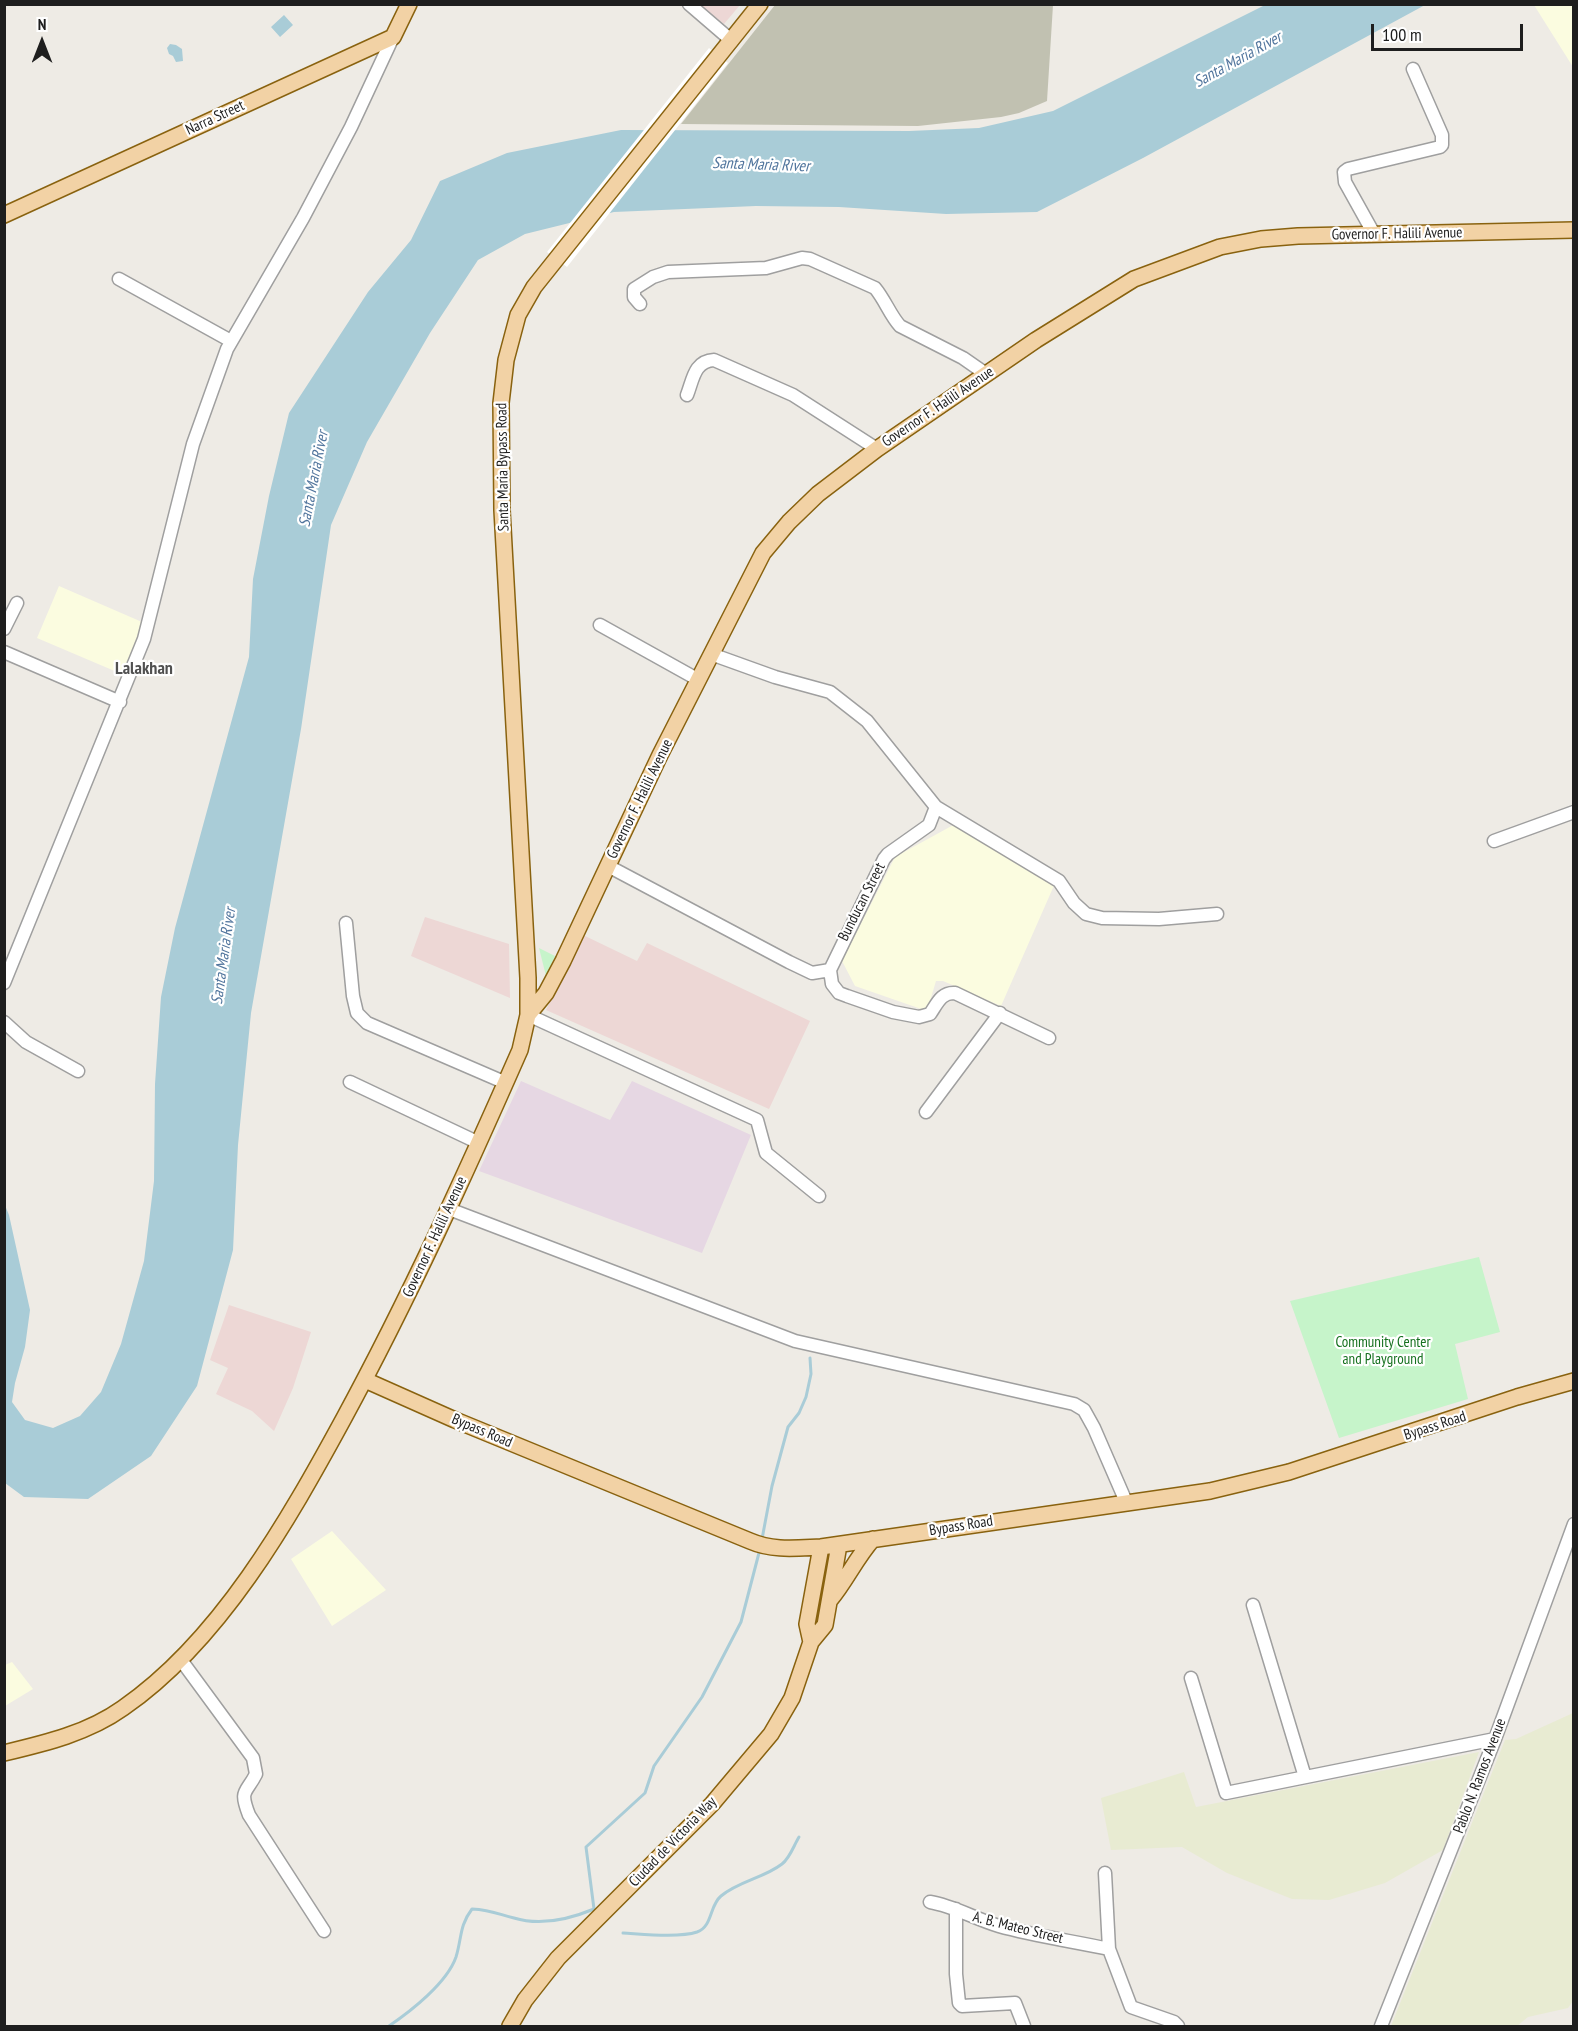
<!DOCTYPE html>
<html>
<head>
<meta charset="utf-8">
<style>
	body { margin:0 }
	#map { position:relative; width:1578px; height:2031px; overflow:hidden; background:#eeebe5; font-family:"PT Sans Narrow",sans-serif }
	canvas { display:block }
	.frame { position:absolute; inset:0; border:6px solid #1e1e1e; pointer-events:none }
	.north { position:absolute; left:12px; top:12px; width:60px; height:60px; -webkit-text-stroke:4px #fff; paint-order:stroke; rotate:0deg; font-size:16px; font-weight:700; line-height:24px; text-align:center; color:#1e1e1e }
	.north::after { content:''; display:block; margin:auto; width:21px; height:27px; background:#1e1e1e; clip-path:polygon(50% 0,100% 100%,50% 72%,0 100%) }
	.scale { position:absolute; left:1371px; top:24px; width:152px; height:27px; box-sizing:border-box; border:3px solid #1e1e1e; border-top:0; padding-left:8px; font-size:18px; line-height:21px; white-space:nowrap; color:#1e1e1e; -webkit-text-stroke:4px #fff; paint-order:stroke }
</style>
</head>
<body>
<div id="map">
<canvas width="1578" height="2031"></canvas>
<div class="frame"></div>
<div class="north">N</div>
<div class="scale">100 m</div>
</div>
<script>
const c = document.querySelector('canvas').getContext('2d');
c.lineJoin = 'round';
function paint(path, color) {
  c.fillStyle = color;
  c.fill(path, 'evenodd');
}
function strokePath(path, color, width, dash) {
  c.strokeStyle = color;
  c.lineWidth = width;
  c.lineCap = dash ? 'butt' : 'round';
  c.setLineDash(dash || []);
  c.stroke(path);
}
function drawText(font, color, halo, rows, align = 'center') {
  c.font = font + ' "PT Sans Narrow",sans-serif';
  c.lineWidth = 4.5;
  c.setLineDash([]);
  c.textBaseline = 'middle';
  c.strokeStyle = halo;
  c.fillStyle = color;
  for (const [text, x, y, turn = 0] of rows) {
    c.save();
    c.translate(x, y);
    c.rotate((+turn || 0) * Math.PI / 180);
    c.textAlign = isNaN(turn) ? turn : align;
    if (halo) c.strokeText(text, 0, 0);
    c.fillText(text, 0, 0);
    c.restore();
  }
}
paint(new Path2D(`
	M700,5H740L724,24Z
	M425,917L509,944L510,998L411,956Z
	M583,935L637,961L647,943L810,1021L769,1109L546,1010Z
	M229,1305L311,1332L293,1388L274,1431L252,1411L216,1394L228,1368L210,1360Z`), '#edd7d5');
paint(new Path2D(`
	M521,1081L610,1120L632,1081L751,1135L702,1253L479,1171Z`), '#e6d7e3');
paint(new Path2D(`
	M1534,5H1573V67Z
	M59,586L142,622L124,675L37,638Z
	M957,823L1056,881L1001,1006L943,981H936L927,1011L855,986L842,961L895,857Z
	M332,1531L386,1590L332,1626L291,1559Z
	M12,1662L33,1689L5,1706V1665Z`), '#fbfce0');
paint(new Path2D(`
	M775,5H1053L1047,101L1019,113L1001,117L918,126L681,124Z`), '#c1c1b1');
paint(new Path2D(`
	M1573,1713V2001L1568,2008L1528,2017L1517,2026H1391L1505,1740L1516,1739Z
	M1479,1752L1443,1850L1385,1883L1329,1900L1292,1899L1227,1873L1182,1847L1111,1850L1101,1798L1184,1772L1196,1807Z`), '#e8ebd2');
paint(new Path2D(`
	M539,948L555,956L546,976Z
	M1479,1257L1500,1332L1455,1344L1468,1399L1339,1438L1290,1301Z`), '#c6f4ca');
paint(new Path2D(`
	M1265,5H1425L1143,158L1037,212L946,214L839,207L756,206L614,212L525,234L478,260L430,333L367,442L331,525L301,729L251,1013L238,1145L233,1250L197,1386L151,1456L88,1499L24,1497L5,1483L4,1203L9,1215L30,1310L25,1347L15,1383L12,1402L25,1420L53,1428L80,1416L101,1392L121,1344L144,1261L154,1181L155,1084L161,997L175,928L249,657L253,579L269,496L289,413L368,292L411,240L440,181L507,153L621,130L909,131L979,128L1053,111Z
	M284,15L293,25L280,37L271,27Z
	M170,44L176,45L182,49L183,61L176,62L173,56L169,54L167,48Z`), '#a9ccd7');
paint(new Path2D(`
	M709,48L728,63L567,267L547,252Z`), '#fff');
strokePath(new Path2D(`
	M762,1539L772,1486L788,1427L799,1413L806,1397L811,1374L810,1358
	M623,1933C642,1934 679,1938 697,1932C713,1926 709,1906 721,1896C739,1881 764,1878 782,1864C790,1858 794,1845 799,1837
	M389,2026C411,2011 447,1983 456,1957C462,1938 459,1926 472,1909C491,1910 498,1914 514,1918C540,1926 570,1919 594,1909L586,1847L645,1793L654,1766L702,1697L741,1622L760,1549`), '#a9ccd7', 3);
const minor = new Path2D(`
	M689,4L732,41
	M1374,234L1345,182L1344,172L1348,169L1440,147L1442,145V135L1413,69
	M119,279L231,341
	M640,304L634,297V289L653,277L668,272L766,268L802,258L810,259L875,288C885,300 890,315 900,326L963,358L986,374
	M687,395C693,380 694,361 714,360L793,395L877,449
	M600,625L697,679
	M4,629L17,603
	M4,652L120,702
	M711,654L775,677L830,692L867,721L936,807L929,825L888,854L884,859L830,970L832,984L839,993L847,996L893,1012L919,1017L930,1014C937,1004 941,992 955,993L1049,1038
	M936,807L1059,881L1074,903L1086,914L1102,918L1159,919L1217,914
	M1494,841L1574,812
	M608,866L789,962L812,973L830,970
	M346,923L353,996L357,1013L367,1023L506,1083
	M4,983L144,639L193,444L227,349L303,218L351,127L393,37
	M528,1015L757,1120L766,1153L819,1196
	M4,1022L26,1042L78,1071
	M350,1082L479,1143
	M926,1112L1000,1013
	M449,1209L795,1341L1074,1404L1084,1410L1094,1428L1127,1504
	M1253,1605L1305,1777
	M181,1660L253,1758L256,1774C246,1794 239,1789 249,1815L324,1931
	M1191,1678L1226,1793L1495,1739
	M1105,1873L1109,1949L1131,2007L1174,2022L1178,2026
	M930,1902C954,1906 975,1919 999,1926C1035,1936 1072,1941 1109,1949
	M956,1909V1974L959,2003L962,2006L1015,2003L1024,2026
	M1381,2026L1495,1739L1574,1524`);
const major = new Path2D(`
	M4,215L393,37L409,4
	M528,1015V978L502,510L501,403L506,360L518,315L534,287L760,4
	M365,1380L455,1420L750,1541C773,1551 796,1548 821,1547L1210,1491L1289,1472L1517,1397L1574,1381
	M830,1600C846,1581 856,1558 873,1539
	M811,1642L807,1624L821,1547
	M4,1753C46,1743 88,1733 123,1708C220,1641 288,1521 344,1418C409,1298 465,1175 520,1050L528,1015L546,993L563,961L660,755L763,553L789,522L818,494L877,449L1036,340L1134,279L1220,247L1261,239L1298,236L1574,230
	M510,2026L525,2000L558,1958L712,1804L771,1734L792,1698L811,1642L825,1625L839,1545`);
strokePath(minor, '#9f9f9f', 15);
strokePath(major, '#89620f', 18);
strokePath(minor, '#fff', 12);
strokePath(major, '#f2d2a5', 15);
drawText('15px', '#1e1e1e', '#fff', [
	["Narra Street",215,118,-25],
	["Governor F. Halili Avenue",1397,234,-1],
	["Governor F. Halili Avenue",938,407,-34],
	["Santa Maria Bypass Road",503,467,-91],
	["Governor F. Halili Avenue",640,799,-64],
	["Bunducan Street",862,902,-63],
	["Governor F. Halili Avenue",435,1237,-65],
	["Bypass Road",1435,1426,-18],
	["Bypass Road",482,1431,23],
	["Bypass Road",961,1526,-9],
	["Pablo N. Ramos Avenue",1480,1776,-69],
	["Ciudad de Victoria Way",673,1842,-46],
	["A. B. Mateo Street",1018,1928,14]
]);
drawText('15px', '#16711f', '#fff', [
	["Community Center",1383,1343],
	["and Playground",1383,1360]
]);
drawText('italic 16px', '#51759d', '#fff', [
	["Santa Maria River",1238,60,-29],
	["Santa Maria River",761,165,2],
	["Santa Maria River",314,479,-79],
	["Santa Maria River",224,956,-82]
]);
drawText('bold 18px', '#515151', '#fff', [
	["Lalakhan",144,669]
]);
</script>
</body>
</html>
